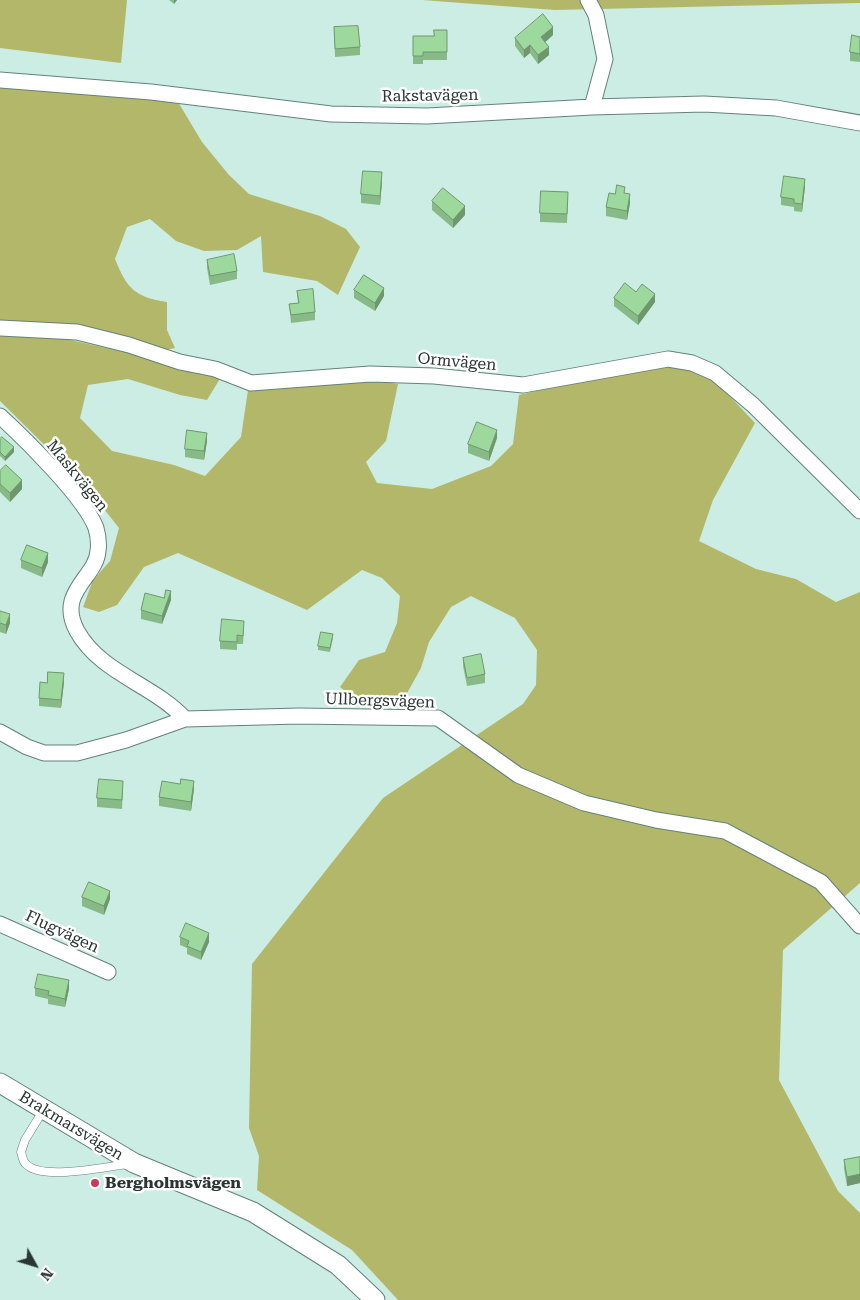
<!DOCTYPE html>
<html>
<head>
<meta charset="utf-8">
<style>
	body { margin:0 }
	#map { position:relative; width:860px; height:1300px; overflow:hidden; background:#ccede4; font-family:"Roboto Serif",serif }
	canvas { display:block }
	.north { position:absolute; left:10px; top:1240px; width:50px; height:50px; -webkit-text-stroke:4px #fff; paint-order:stroke; rotate:129deg; font-size:14px; font-weight:700; line-height:20px; text-align:center; color:#293632 }
	.north::after { content:''; display:block; margin:auto; width:18px; height:22px; background:#293632; clip-path:polygon(50% 0,100% 100%,50% 72%,0 100%) }
</style>
</head>
<body>
<div id="map">
<canvas width="860" height="1300"></canvas>
<div class="north">N</div>
</div>
<script>
const c = document.querySelector('canvas').getContext('2d');
c.lineJoin = 'round';
function paint(path, color) {
  c.fillStyle = color;
  c.fill(path, 'evenodd');
}
function strokePath(path, color, width, dash) {
  c.strokeStyle = color;
  c.lineWidth = width;
  c.lineCap = dash ? 'butt' : 'round';
  c.setLineDash(dash || []);
  c.stroke(path);
}
function drawText(font, color, halo, rows, align = 'center') {
  c.font = font + ' "Roboto Serif",serif';
  c.lineWidth = 5;
  c.setLineDash([]);
  c.textBaseline = 'middle';
  c.strokeStyle = halo;
  c.fillStyle = color;
  for (const [text, x, y, turn = 0] of rows) {
    c.save();
    c.translate(x, y);
    c.rotate((+turn || 0) * Math.PI / 180);
    c.textAlign = isNaN(turn) ? turn : align;
    if (halo) c.strokeText(text, 0, 0);
    c.fillText(text, 0, 0);
    c.restore();
  }
}
paint(new Path2D(`
	M0,0H127L121,63L0,48Z
	M422,0H860V3L555,10Z
	M0,86L178,102L202,142L229,175L249,194L320,216L346,229L360,247L338,295L317,281L263,272L261,236L237,250L204,251L176,241L150,219L127,227L115,259C127,289 135,297 167,302V330L175,348L165,350L0,323Z
	M0,331L35,332L200,369L221,377L207,400L180,395L128,379L88,385L80,418L112,451L174,465L205,476L241,437L248,390L363,379L398,384L386,441L366,462L377,483L432,489L491,466L513,444L519,395L586,379L676,364L710,375L755,423L713,500L699,541L756,569L796,579L836,602L860,592V883L783,950L779,1080L838,1191L860,1213V1300H398L352,1250L257,1190L259,1156L249,1128L252,964L383,798L523,704L536,685L537,650L515,618L471,596L451,607L429,642L421,668L406,695L361,704L340,687L359,660L385,652L397,623L400,596L382,578L362,570L307,610L178,553L144,567L117,605L99,612L83,607L93,580L110,561L119,528L85,485L0,401Z`), '#b3b769');
const service = new Path2D(`
	M44,1109L25,1140L21,1152C22,1155 23,1161 25,1163C40,1182 107,1166 129,1164`);
const minor = new Path2D(`
	M588,0L596,15L605,59L592,107
	M0,80L151,92L331,114L427,116L592,107L704,104L776,108L860,123
	M0,328L77,332L129,345L180,362L215,369L251,383L370,374L434,376L523,385L668,359L692,363L715,373L753,405L860,511
	M0,416C25,439 85,498 96,528C98,535 99,544 98,551C96,578 56,592 77,631C101,674 153,684 185,719
	M0,732L27,747L44,753H77L126,740L185,719L299,716L438,718L518,775L584,803L656,820L725,831L821,882L860,926
	M0,924L108,972`);
const tertiary = new Path2D(`
	M0,1083L134,1163L253,1212L338,1265L375,1300`);
strokePath(service, '#64827a', 9);
strokePath(minor, '#64827a', 17);
strokePath(tertiary, '#64827a', 21);
strokePath(service, '#fff', 8);
strokePath(minor, '#fff', 15);
strokePath(tertiary, '#fff', 19);
paint(new Path2D(`
	M169,0H177L174,4Z
	M334,27L360,47V55L335,57Z
	M447,30V60H423V64H413V36H434Z
	M553,35L545,42L549,55L538,64L530,53L524,58L515,46V38Z
	M860,37V62L850,61V52Z
	M382,181L380,205L361,203V194Z
	M805,187L802,212L794,211V207L781,205V197Z
	M625,193L630,203L627,220L606,216V207L615,194Z
	M432,201L465,215L453,228L432,210Z
	M568,201L567,223L540,222V213Z
	M207,260L237,271V279L210,285L207,268Z
	M354,290L384,296L375,311L354,298Z
	M297,291L315,312V320L291,323L289,304L298,303Z
	M636,292L655,302L638,325L614,306V298Z
	M497,438L489,461L468,453V444Z
	M0,439L14,452L5,461L0,456Z
	M207,441L204,460L185,457V449Z
	M0,471L22,489L10,502L0,492Z
	M21,560L48,562L42,577L21,568Z
	M164,598L171,600L162,624L141,619V610Z
	M0,611L10,623L6,634L0,632Z
	M244,630L243,644H237V650L220,649V641Z
	M333,638L330,652L318,650V646Z
	M463,658L485,674V683L467,686L463,666Z
	M64,682L61,708L39,706V698L47,683Z
	M194,789L191,811L159,806V797Z
	M123,790L122,809L97,807V798Z
	M82,897L110,899L104,915L82,906Z
	M180,937L209,942L201,960L187,954V948L180,945Z
	M35,988L69,989L65,1007L48,1004V999L35,996Z
	M860,1157V1183L847,1186L844,1169V1160Z`), '#87ba87');
paint(new Path2D(`
	M174,0H177L174,4Z
	M553,27V35L541,46V37Z
	M530,45V53L524,58V50Z
	M549,47V55L538,64V55Z
	M382,172V181L380,205V196Z
	M805,179V187L802,212V204Z
	M630,194V203L627,220V211Z
	M465,206V215L453,228V220Z
	M384,288V296L375,311V303Z
	M655,294V302L638,325V316Z
	M497,430V438L489,461V452Z
	M207,433V441L204,460V451Z
	M14,447V452L5,461V457Z
	M22,480V489L10,502V493Z
	M48,553V562L42,577V568Z
	M171,591V600L162,624V616Z
	M10,614V623L6,634V625Z
	M64,673V682L61,708V700Z
	M194,781V789L191,811V802Z
	M110,891V899L104,915V906Z
	M209,933V942L201,960V952Z
	M69,980V989L65,1007V999Z
	M860,1174V1183L847,1186V1177Z`), '#6e976e');
const building = new Path2D(`
	M543,14L553,27L541,37L549,47L538,55L530,45L524,50L515,38Z
	M358,26L360,47L335,49L334,27Z
	M434,30H447V52H423V56H413V36H434Z
	M852,35L860,37V54L850,52Z
	M363,171L382,172L380,196L361,194Z
	M784,176L805,179L802,204L794,203V199L781,197Z
	M617,185L625,187L624,193L630,194L627,211L606,207L609,193L615,194Z
	M443,188L465,206L453,220L432,201Z
	M541,191L568,192L567,214L540,213Z
	M234,254L237,271L210,276L207,260Z
	M364,275L384,288L375,303L354,290Z
	M625,283L636,292L642,284L655,294L638,316L614,298Z
	M313,289L315,312L291,315L289,304L299,303L297,291Z
	M477,422L497,430L489,452L468,444Z
	M187,430L207,433L204,451L185,449Z
	M2,437L14,447L5,457L0,452V439Z
	M6,465L22,480L10,493L0,484V471Z
	M27,545L48,553L42,568L21,560Z
	M166,590L171,591L162,616L141,610L145,593L164,598Z
	M0,611L10,614L6,625L0,623Z
	M222,619L244,621L243,636L237,635V642L220,641Z
	M321,632L333,634L330,648L318,646Z
	M481,654L485,674L467,678L463,658Z
	M48,672L64,673L61,700L39,698L40,682L47,683Z
	M99,779L123,781L122,800L97,798Z
	M181,779L194,781L191,802L159,797L162,781L180,784Z
	M89,882L110,891L104,906L82,897Z
	M186,923L209,933L201,952L187,946L189,941L180,937Z
	M38,974L69,980L65,999L48,995L49,991L35,988Z
	M860,1157V1174L847,1177L844,1160Z`);
paint(building, '#9dd89d');
strokePath(building, '#6e976e', 1);
for (const [x, y, r, color] of [
	[95,1183,5,"#ca3a5a"]
]) {
  const dot = new Path2D();
  dot.arc(x, y, r, 0, 2 * Math.PI);
  c.fillStyle = color;
  c.fill(dot);
  strokePath(dot, '#fff', 2);
}
drawText('16px', '#293632', '#fff', [
	["Rakstavägen",430,96,-1],
	["Ormvägen",457,362,5],
	["Maskvägen",77,476,51],
	["Ullbergsvägen",380,701,2],
	["Flugvägen",62,932,25],
	["Brakmarsvägen",71,1126,31]
]);
drawText('bold 16px', '#293632', '#fff', [
	["Bergholmsvägen",105,1183]
], 'left');
</script>
</body>
</html>
